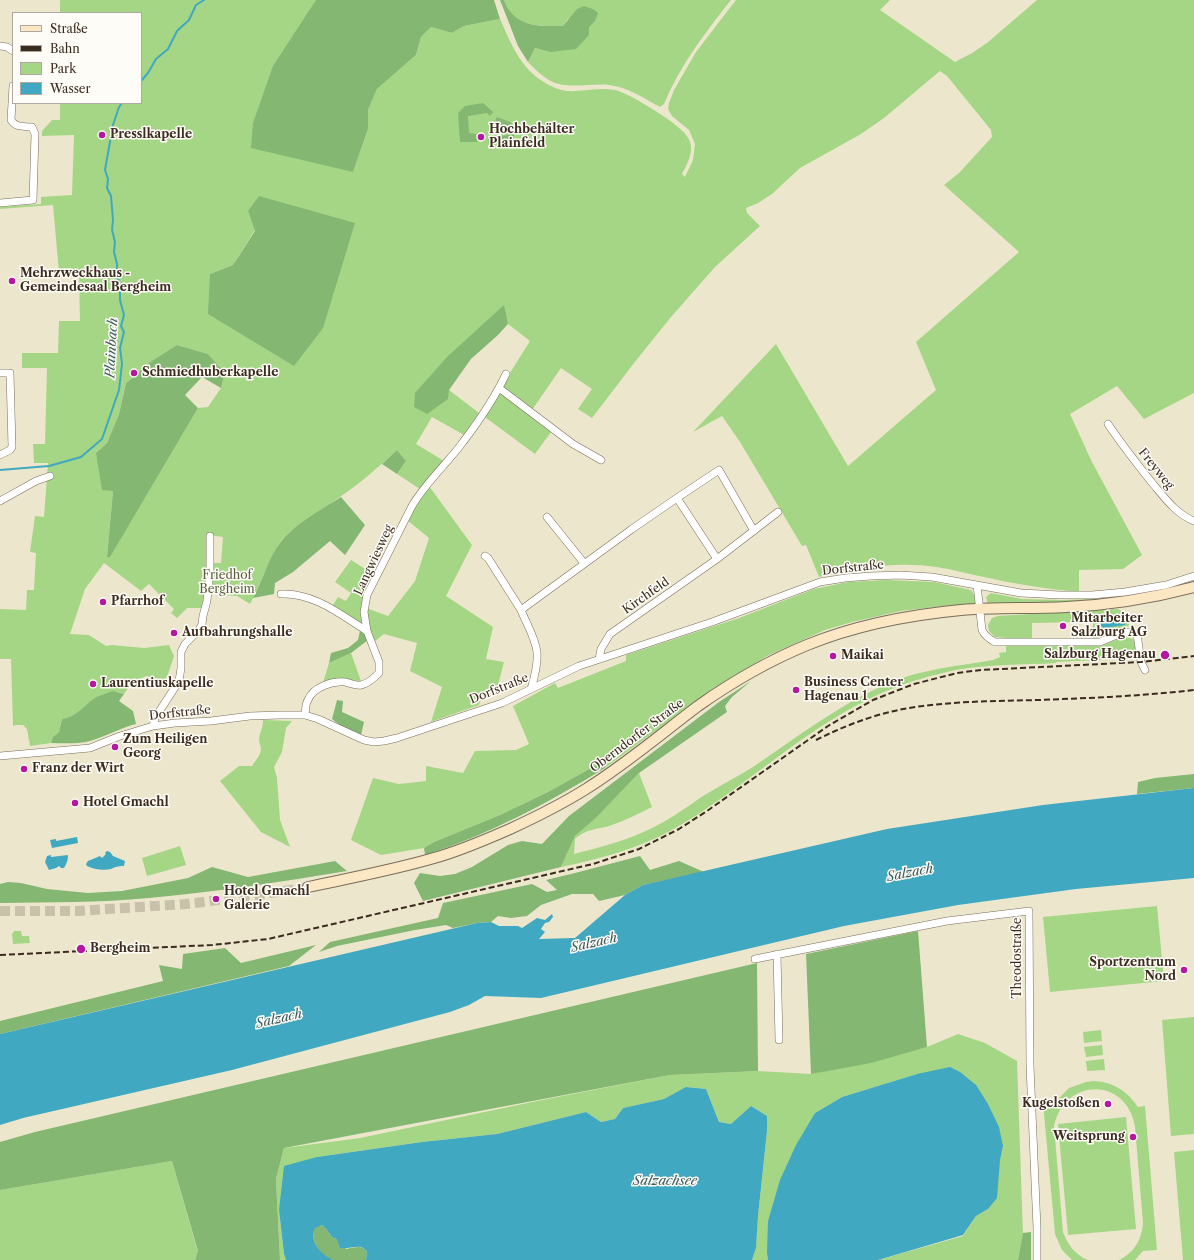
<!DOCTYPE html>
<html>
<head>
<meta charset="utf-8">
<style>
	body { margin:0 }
	#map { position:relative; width:1194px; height:1260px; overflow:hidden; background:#ece7cc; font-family:"Libre Caslon Text",serif }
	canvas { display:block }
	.legend { position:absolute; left:12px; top:12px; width:130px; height:92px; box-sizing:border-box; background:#fdfcf7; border:1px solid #afa8a0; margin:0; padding:5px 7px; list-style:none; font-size:12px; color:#3b2a1e }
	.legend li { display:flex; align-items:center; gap:8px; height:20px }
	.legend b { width:20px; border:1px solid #afa8a0 }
</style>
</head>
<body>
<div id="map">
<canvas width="1194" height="1260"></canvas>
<ul class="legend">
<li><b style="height:5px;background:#fbe7c3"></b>Straße</li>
<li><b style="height:5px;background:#3b2a1e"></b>Bahn</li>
<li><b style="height:11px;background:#a5d685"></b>Park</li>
<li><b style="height:11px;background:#40a8c0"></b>Wasser</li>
</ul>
</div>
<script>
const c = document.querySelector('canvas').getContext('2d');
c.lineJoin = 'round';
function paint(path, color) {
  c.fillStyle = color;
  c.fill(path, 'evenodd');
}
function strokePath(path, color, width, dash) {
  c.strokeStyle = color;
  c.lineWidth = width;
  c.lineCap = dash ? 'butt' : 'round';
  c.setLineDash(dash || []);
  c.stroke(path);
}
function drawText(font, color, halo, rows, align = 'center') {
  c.font = font + ' "Libre Caslon Text",serif';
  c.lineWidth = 3;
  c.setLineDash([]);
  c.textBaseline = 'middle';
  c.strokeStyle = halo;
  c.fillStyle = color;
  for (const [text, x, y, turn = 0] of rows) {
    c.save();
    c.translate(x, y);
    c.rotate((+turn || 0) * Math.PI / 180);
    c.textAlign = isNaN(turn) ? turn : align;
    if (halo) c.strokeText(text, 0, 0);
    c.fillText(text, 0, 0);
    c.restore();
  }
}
paint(new Path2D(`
	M60,0H316L310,10L353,172L368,129V110L377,89L416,55L421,37L431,27L452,33L464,26L500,19C511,43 520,68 544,82C550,86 559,90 567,91C583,92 599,87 615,90C629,93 678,123 686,135C688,137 691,143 691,146C692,156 686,166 682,174L685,177L693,160L695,144L689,130L672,116L668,109L669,103L674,90L696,52L736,0H890L880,10L955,62L972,53L987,43L1037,0H1194V393L1144,419L1117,386L1070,414L1091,460L1142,555L1123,569L1079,570V592C1047,589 1015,584 984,577C968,574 952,569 936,567C895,561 859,568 819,577L806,545L802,546L740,442L722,416L693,432L776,344L848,466L936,390L916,342L1019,252L944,185L959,173L992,137L991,130L947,76L940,71L884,118L861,134L800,168L772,194L758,203L746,208L747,213L760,226L715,267L671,317L634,363L592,418L578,409L592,389L561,368L532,410L504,387L505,381L530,341L508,324L503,306L449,390L479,413L464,435L432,417L416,444L444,461L420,489L397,474L406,461L397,450C379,467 360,483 340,497C321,511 293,524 279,544C267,562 261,585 250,604L237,596L212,594L214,563H221L223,537L208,535L205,599L202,608H187L177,618L171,613L174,609L149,584L141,591L104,563L85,589L70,634L89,635L106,646L112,645L144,648L169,645L174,656L166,680L162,682L146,676L131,684L124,694C121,693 116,691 112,692C91,696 82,716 62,719L59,732L53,737L51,743L30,746L27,729L23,725H16L13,726L11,659H0V609L26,610L27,590H34L36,553L30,552L35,516L44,517L48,463H34L33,444H45L47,368H22V353H58L59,321H80L79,272L59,273L53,205L0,209V207L41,204V197L72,195L74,135L42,136V131L52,120H60V103H141V13H60ZM248,211L323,328L210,274L233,265L255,230ZM177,345L208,354L225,373L221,388L208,407L198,408L110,556L107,557L113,491L96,453L107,443L119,414L126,383L135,376L150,362Z
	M504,0H731C705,33 680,65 664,104L660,107C643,98 628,87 609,85C602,84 595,85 588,85C557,87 549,84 528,62L535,48L550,52L570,16L563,26C544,26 523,28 510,11C507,8 506,4 504,0Z
	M502,394L551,432L535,454L482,415L497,395Z
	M429,486L472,545L446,596L493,627L486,659L504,662L497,689L482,696L479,705L431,722L442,687L410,671L417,643L384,634L374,642L369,631L366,608L388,616L415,581L429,538L407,520Z
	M351,560L375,575L363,621L359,624L333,605L338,597L346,601L351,593L335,582Z
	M887,580L934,582L971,590L975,596V604L943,606L901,611L852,622L825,630L767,656L714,688L605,768L603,762L548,792L500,815L434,842L424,848L381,855L351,840L373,778L399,784L426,781V766L463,773L475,751L516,750L529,744L513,706L555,683L558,688L626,661V655L739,618L814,589L848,582Z
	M991,593L1022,599L1061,600L1094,599V602L988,604L986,597Z
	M1118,609C1125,613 1129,616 1129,625L1125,628L1107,633L1098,631L1100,632L1098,638L1094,639L1029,640L995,637L989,631L988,625L992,618L998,616C1038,614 1078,610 1118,609ZM1093,622V638H1032V623Z
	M1123,637C1138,636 1136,646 1137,658L1121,660L1120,659L1056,662V663C1023,665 989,664 956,670C932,675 907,682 884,692C807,725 745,789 672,830C637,849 599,859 561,867L575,836L596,818L639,773L652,807C638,814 624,821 609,826C595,830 588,828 575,839L574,854C601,847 629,840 654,827C672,818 687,807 703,796C719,786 737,777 753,767C797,737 840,704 889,683C922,669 958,666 993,660L1000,657L999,653L1006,652V646L1030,645L1102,646Z
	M351,653L361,681L336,679L323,683L329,663Z
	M263,720L292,721L286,728L282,752L274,767L277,778L280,820L290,847L261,832L220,781L239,766H252C255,761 261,755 261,749C261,746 259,743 259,739C260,732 263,728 263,720Z
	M180,846L186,865L147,876L142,858Z
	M1157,906L1164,981L1050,992L1043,917Z
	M14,931H21L22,936H29L30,943L13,944L12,934Z
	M1194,1017V1134L1171,1136L1162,1020Z
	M1101,1030L1102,1041L1084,1043L1083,1032Z
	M958,1034L985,1043L1017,1061L1023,1235L1018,1260H878L963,1236L976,1216L988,1209L1003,1146L917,1074L842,1097L815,1113L767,1253L768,1260H752L756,1248L758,1216L767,1131V1116L751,1106L731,1124L719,1122L706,1089L687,1087L664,1099L623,1108L615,1119L601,1122L586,1112L497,1134L422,1142L317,1157L279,1210L284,1254L286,1260H280L276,1179L284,1148L360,1138L537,1101L670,1075L758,1071L811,1074L927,1047Z
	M1102,1045L1103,1055L1086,1057L1084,1047Z
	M1104,1059L1105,1070L1087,1071L1086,1061Z
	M1094,1081C1114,1082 1127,1091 1138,1107L1145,1106L1157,1250L1143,1251L1135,1260H1119C1134,1253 1142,1239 1143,1223L1135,1127C1127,1077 1065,1077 1054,1126L1063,1232C1068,1245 1075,1255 1088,1260H1072L1062,1250L1055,1234L1043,1103L1055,1102L1069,1088L1086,1082Z
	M1126,1117L1136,1229L1068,1235L1058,1124Z
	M1194,1150V1260H1183L1174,1152Z
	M172,1161L198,1252L195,1260H0V1190Z`), '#a5d685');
paint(new Path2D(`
	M316,0H494L500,19L464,26L452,33L431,27L421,37L416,55L377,89L368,110V129L353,172L251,148L253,123L273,66Z
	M500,0H504C506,4 507,8 510,11C523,28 544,26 563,26L577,9L584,6L593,9L598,13L595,21L589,27V35L576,49L550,52L535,48L528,62L518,46Z
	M483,103L493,112L490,116L487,113L468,116L469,133L476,134L477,142H460L458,113L465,106Z
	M497,117L510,122L517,128L512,140H488V137L510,135L512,130L495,121Z
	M259,196L355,223L323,328L294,366L208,314L210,274L233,265L255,231L248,211Z
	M504,305L508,324L498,335L471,359L449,390L448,399L427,414L414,407L415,393L447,357Z
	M177,345L208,354L225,373L221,388L202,377L185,395L198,408L110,557H107L113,491L102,490L96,453L107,443L119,414L126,383L135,376L150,362Z
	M397,450L406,461L397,474L382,464Z
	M341,497L365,525L345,555L330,541L293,572L275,583L274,594L253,598C263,581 268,558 280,543C295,523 321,510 341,497Z
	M360,631L365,635L368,640L351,653L329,663L331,653L348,648L358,640Z
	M751,681L732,697L725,706L727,712L639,773L596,818L575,836L561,867L423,901L414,883L420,873L440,876L455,874L472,867L508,845L522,841L542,844L569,816L719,702Z
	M113,691L124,694L119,701L133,711L136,724C119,728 104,738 86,742C75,744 63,743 51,743L53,737L59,732L62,719C77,717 83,706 95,698C100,695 107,693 113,691Z
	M337,700L343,701L342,712L364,722L361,735L341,726L332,719Z
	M604,761L605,768C548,803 488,835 425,855L424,848L434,842L500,815L548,792Z
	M1194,774V788L1137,794L1138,782L1155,778Z
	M640,856L650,870L679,861L704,872L643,885L625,895L599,901L593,894H572L541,905L527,916L511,918L498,916L491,922L477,923L453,928L446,925L415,930L337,946L319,952L330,942L438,918L443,903L532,884L547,892L557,890L546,880L575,873Z
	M335,861L347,871C281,882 215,892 149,898C99,903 50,902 0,903V884L8,882L21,883L47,889L88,893L122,891L188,878L212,867L248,877Z
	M918,931L927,1047L871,1063L811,1074L806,954Z
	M316,945L289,966L0,1034V1021L163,981L159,965L182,969L183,954L225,948L241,963Z
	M757,963L758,1071L670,1075L284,1148L276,1179L280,1260H195L198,1251L172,1161L0,1190V1142L35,1132Z
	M322,1225L326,1229L333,1238L337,1239L346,1249C355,1248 361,1244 367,1252L366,1260C356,1260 343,1260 334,1260C320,1257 309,1240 315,1227Z
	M1031,1232V1260H1018L1023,1233Z`), '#84b772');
paint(new Path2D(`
	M1113,615L1121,616L1126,622L1125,625L1111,627L1107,630L1101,626L1100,616Z
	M1194,788V878L1076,889L958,905L844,926L541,998L485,996L469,1005L450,1012L232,1070L23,1118L0,1125V1034L477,923L491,922L499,926H518L522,928L537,918L545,920L552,914L553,917L549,922L545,923L541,929L545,932L539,939L575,938L625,895L643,885L887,829L1043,805Z
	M77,837L78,843L52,848L50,840L56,839V841Z
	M107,851L110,852L113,856L125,861L124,866C118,866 115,867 111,869C104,871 93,869 87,866L86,864L88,861L100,856L102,858L106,854L105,853Z
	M51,855V857L68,855C68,860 67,863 64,868H61L59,866L56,868L49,870L45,862L47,856Z
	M950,1067L960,1072L976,1085L988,1104L999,1127L1003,1146L1000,1160L997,1198L988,1209L976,1216L963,1235L878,1260H768L767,1253L768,1221L780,1180L796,1145L815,1113L842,1097L917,1074Z
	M686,1087L706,1089L719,1122L731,1124L751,1106L767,1116V1131L758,1216L756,1248L752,1260H366L367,1252C360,1242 351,1250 340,1248L337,1239L333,1238L326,1229L322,1225L315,1228C309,1242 321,1255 334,1260H286L284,1254L279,1210L284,1166L317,1157L422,1142L497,1134L586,1112L601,1122L615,1119L623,1108L664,1099Z`), '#40a8c0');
strokePath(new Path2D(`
	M141,81L148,73L156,59L168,49L177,31L189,20L196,5L204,0
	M0,470L49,466L81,457L102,439L119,390L122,364L120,348L124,332L121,326L124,315L120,300V285L117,275V264L114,252L115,242L112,230L113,220L111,196L107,188L108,179L105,170L113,125L119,107L122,103`), '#40a8c0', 2);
strokePath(new Path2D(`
	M0,911H78L186,904L259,895L308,887`), '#c9c1a9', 10, [10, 5]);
const minor = new Path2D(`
	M0,46L7,47L13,51
	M0,203L33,200L35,134L32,127C23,126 16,128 11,120L13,86
	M0,373H10L12,447L10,450L0,455
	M499,388L573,444L601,460
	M1108,424C1122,445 1137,464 1153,484C1165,498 1176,514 1194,521
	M677,498L719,470L754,531
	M0,501L36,481L50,476
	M547,517L584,563
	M485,556L488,558L521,610
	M717,559L778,512
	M977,585L982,630C985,636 989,639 995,642H1100L1119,634L1129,632L1137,634L1141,662L1145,670
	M281,594C313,592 341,615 367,631
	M531,689C534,679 538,663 537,652C535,637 526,623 521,610L632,529L677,498L717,559L610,634L601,649L599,659
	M305,715C306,710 305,704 308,700C313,687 332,681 345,682C350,683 356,686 361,685C367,684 374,678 379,673V662L367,631L364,612L367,595L412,506C426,482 447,464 463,442C479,421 495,397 506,374
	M153,726L155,718L179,681L181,668V652L185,644L199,630L202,624L203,616L207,601L210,569V536
	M0,756L90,748L120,736L153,726L175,723L211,721L250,716L280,715H305L318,719L364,740L374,742L384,741L397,738L502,703L579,666L712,622L820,582L845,578L871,576L900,575L932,577L1021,593L1060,595H1092L1125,592L1166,585L1194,576
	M777,954L779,1040
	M755,959L947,921L1029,911L1030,1066L1037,1228V1260`);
const secondary = new Path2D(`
	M308,887C350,878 393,870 434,858C460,851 485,840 510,829C536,817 562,804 586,789C626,764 661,734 698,706C732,682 768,661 807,645C856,625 908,615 961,610C996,607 1031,609 1066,607C1109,605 1152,598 1194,587`);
strokePath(minor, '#796c5b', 8);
strokePath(secondary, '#796c5b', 12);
strokePath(minor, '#fff', 7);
strokePath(secondary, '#fbe7c3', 10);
strokePath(new Path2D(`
	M816,740C850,723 886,710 923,706C962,701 1000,701 1039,700C1091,698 1142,696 1194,690
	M0,955L212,945L268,939L593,864L639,849L679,829L707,811L828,726L873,700L914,684L957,673L981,670L1141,662L1194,656`), '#3b2a1e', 2, [6, 3]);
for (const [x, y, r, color] of [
	[102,135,4,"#b5179e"],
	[481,137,4,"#b5179e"],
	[12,281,4,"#b5179e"],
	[134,373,4,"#b5179e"],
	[103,602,4,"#b5179e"],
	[1063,626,4,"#b5179e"],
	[174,633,4,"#b5179e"],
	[1165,655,5,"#b5179e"],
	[833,656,4,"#b5179e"],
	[93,684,4,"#b5179e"],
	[796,690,4,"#b5179e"],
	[115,747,4,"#b5179e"],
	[24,769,4,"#b5179e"],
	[75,803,4,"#b5179e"],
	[216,899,4,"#b5179e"],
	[81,949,5,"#b5179e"],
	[1184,970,4,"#b5179e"],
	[1108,1104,4,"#b5179e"],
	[1133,1137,4,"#b5179e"]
]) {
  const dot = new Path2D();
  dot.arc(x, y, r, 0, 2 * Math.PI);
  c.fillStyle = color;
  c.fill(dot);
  strokePath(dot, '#fdfcf7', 1.5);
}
drawText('bold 12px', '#3b2a1e', '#fdfcf7', [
	["Hochbehälter",489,130],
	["Plainfeld",489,144],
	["Presslkapelle",110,135],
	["Mehrzweckhaus -",20,274],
	["Gemeindesaal Bergheim",20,288],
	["Schmiedhuberkapelle",142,373],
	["Pfarrhof",111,602],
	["Mitarbeiter",1071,619],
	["Salzburg AG",1071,633],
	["Aufbahrungshalle",182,633],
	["Salzburg Hagenau",1156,655,"right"],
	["Maikai",841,656],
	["Business Center",804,683],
	["Hagenau 1",804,697],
	["Laurentiuskapelle",101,684],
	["Zum Heiligen",123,740],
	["Georg",123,754],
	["Franz der Wirt",32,769],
	["Hotel Gmachl",83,803],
	["Hotel Gmachl",224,892],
	["Galerie",224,906],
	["Bergheim",90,949],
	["Sportzentrum",1176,963,"right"],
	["Nord",1176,977,"right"],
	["Kugelstoßen",1100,1104,"right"],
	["Weitsprung",1125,1137,"right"]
], 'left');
drawText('12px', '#3b2a1e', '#fdfcf7', [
	["Freyweg",1156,469,51],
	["Langwiesweg",374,560,-65],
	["Dorfstraße",853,568,-6],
	["Kirchfeld",646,596,-35],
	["Dorfstraße",499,689,-22],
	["Dorfstraße",180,713,-6],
	["Oberndorfer Straße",637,736,-37],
	["Theodostraße",1018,958,-90]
]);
drawText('12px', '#5b5e3d', '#fdfcf7', [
	["Friedhof",227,576],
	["Bergheim",227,590]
]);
drawText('italic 13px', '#3d5c5f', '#fdfcf7', [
	["Plainbach",112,348,-87],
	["Salzach",910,873,-11],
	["Salzach",594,943,-13],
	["Salzach",279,1019,-13],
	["Salzachsee",665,1181]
]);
</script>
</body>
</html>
